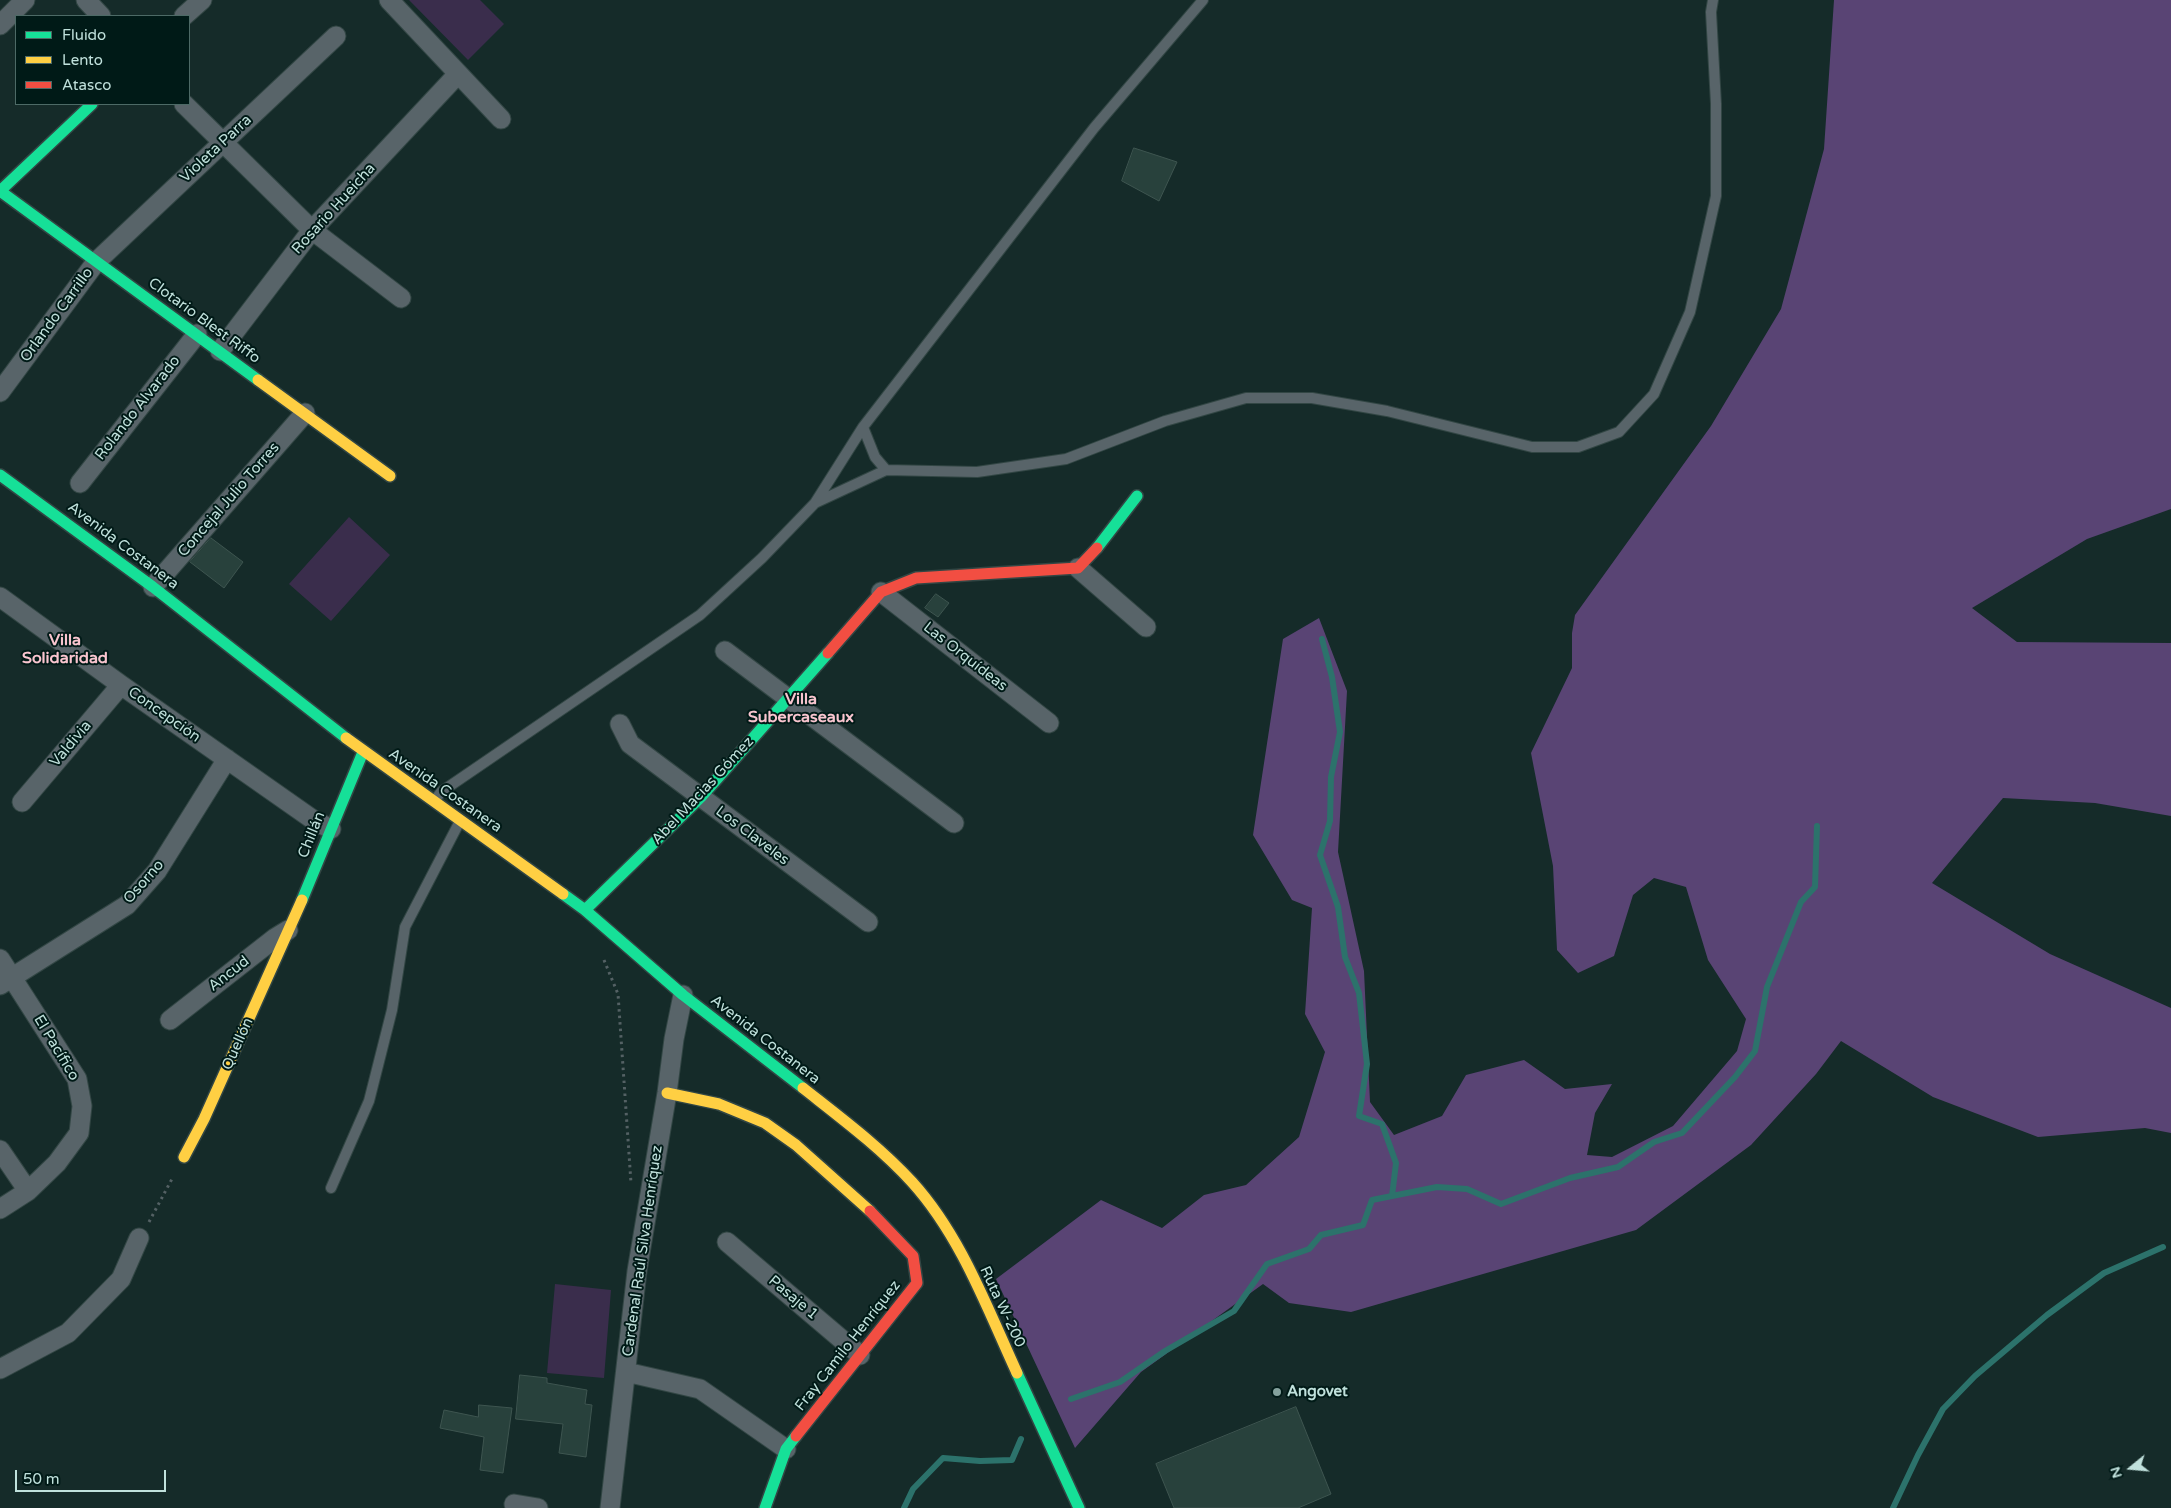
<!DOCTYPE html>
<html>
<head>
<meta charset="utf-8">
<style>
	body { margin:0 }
	#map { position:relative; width:2171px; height:1508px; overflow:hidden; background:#152b29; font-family:"Varela Round",sans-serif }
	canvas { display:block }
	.legend { position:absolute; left:15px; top:15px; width:175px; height:90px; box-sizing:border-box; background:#001a17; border:1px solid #4d6a66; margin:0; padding:6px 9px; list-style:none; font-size:15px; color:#c0e1dc }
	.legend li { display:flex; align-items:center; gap:10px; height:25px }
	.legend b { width:25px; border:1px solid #4d6a66 }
	.north { position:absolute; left:2106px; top:1443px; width:50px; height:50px; -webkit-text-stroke:4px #001a17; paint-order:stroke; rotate:253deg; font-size:14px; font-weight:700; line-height:20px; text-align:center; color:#c0e1dc }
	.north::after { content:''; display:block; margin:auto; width:18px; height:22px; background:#c0e1dc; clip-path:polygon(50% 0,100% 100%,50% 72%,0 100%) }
	.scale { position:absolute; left:15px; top:1470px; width:151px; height:22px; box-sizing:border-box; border:2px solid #c0e1dc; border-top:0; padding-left:6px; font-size:15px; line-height:18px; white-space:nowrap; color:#c0e1dc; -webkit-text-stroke:4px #001a17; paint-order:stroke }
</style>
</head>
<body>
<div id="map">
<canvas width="2171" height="1508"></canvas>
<ul class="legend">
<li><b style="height:6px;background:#16e098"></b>Fluido</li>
<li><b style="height:6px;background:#ffcf43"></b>Lento</li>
<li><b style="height:6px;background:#f24e42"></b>Atasco</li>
</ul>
<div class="north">N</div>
<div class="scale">50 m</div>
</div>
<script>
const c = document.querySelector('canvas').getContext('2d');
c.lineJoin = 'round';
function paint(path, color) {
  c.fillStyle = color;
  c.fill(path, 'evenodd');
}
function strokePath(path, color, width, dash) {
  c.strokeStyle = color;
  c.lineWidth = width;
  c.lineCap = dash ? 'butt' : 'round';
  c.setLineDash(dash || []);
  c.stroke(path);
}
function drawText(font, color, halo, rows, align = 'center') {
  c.font = font + ' "Varela Round",sans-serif';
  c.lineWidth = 4;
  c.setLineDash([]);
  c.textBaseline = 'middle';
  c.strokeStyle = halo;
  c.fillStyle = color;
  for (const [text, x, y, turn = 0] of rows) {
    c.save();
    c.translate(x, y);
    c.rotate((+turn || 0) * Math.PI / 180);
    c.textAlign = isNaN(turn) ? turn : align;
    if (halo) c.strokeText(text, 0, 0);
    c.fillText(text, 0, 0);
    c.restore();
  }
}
paint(new Path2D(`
	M409,0H480L504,24L468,60Z
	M349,517L390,555L331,621L289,584Z
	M555,1284L611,1290L604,1378L547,1373Z`), '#3a2d4c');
paint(new Path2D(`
	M1834,0H2171V509L2087,539L1972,608L2017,642L2171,643V816L2095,803L2003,798L1932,883L2050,954L2171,1008V1133L2145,1128L2038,1137L1933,1097L1841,1041L1816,1074L1751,1145L1636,1230L1351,1312L1289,1303L1263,1284L1141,1372L1075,1448L996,1279L1101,1200L1162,1228L1204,1195L1246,1185L1299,1137L1325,1052L1305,1014L1312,908L1292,900L1253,835L1283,639L1319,618L1347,691L1338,852L1364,971L1370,1102L1394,1135L1442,1116L1466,1075L1524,1060L1565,1089L1612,1084L1595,1113L1587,1155L1612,1157L1673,1126L1737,1051L1746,1019L1708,960L1686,887L1654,878L1633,895L1614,956L1578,973L1557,950L1553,866L1531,753L1572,668V633L1575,615L1711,426L1781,309L1824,149Z`), '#594474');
strokePath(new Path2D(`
	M1322,639L1332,677L1340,732L1331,777L1330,821L1320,855L1338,907L1345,957L1359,993L1367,1064L1359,1116L1382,1124L1396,1163L1392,1196
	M1071,1399L1120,1382L1165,1351L1234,1311L1267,1264L1309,1249L1321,1235L1363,1225L1372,1200L1437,1187L1467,1189L1501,1204L1570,1178L1618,1167L1654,1142L1682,1133L1735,1077L1755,1051L1767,987L1801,902L1815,887L1817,826
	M904,1508L913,1489L943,1458L980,1461L1012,1460L1021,1439
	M1893,1508L1918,1455L1943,1409L1975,1376L2047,1315L2104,1273L2163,1247`), '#2c726b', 6);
const building = new Path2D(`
	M1134,148L1177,162L1159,201L1122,181Z
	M211,538L243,562L224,588L190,562Z
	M936,594L949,603L938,617L925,608Z
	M520,1375L547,1378V1383L587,1390L585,1404L592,1405L586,1457L559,1453L563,1424L516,1419Z
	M479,1405L512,1408L503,1473L480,1470L484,1437L440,1428L444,1410L478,1417Z
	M1296,1407L1331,1494L1298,1508H1174L1156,1464Z`);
paint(building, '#28413c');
strokePath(building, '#3e5550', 1);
const lane = new Path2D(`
	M863,427L875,457L886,470
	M815,503L886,470L977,472L1066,459L1165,421L1246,398H1312L1387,411L1532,447H1578L1619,432L1654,394L1690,312L1716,196V104L1711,12L1713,0
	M435,800L441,792L700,615L762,558L815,503L863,427L1094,128L1203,0
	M331,1188L369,1101L392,1010L405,927L460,821`);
const street = new Path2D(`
	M86,0L101,16
	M389,0L501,119
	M184,16L202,0
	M0,25L25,0
	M184,104L312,230L401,298
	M220,351L312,230L457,75
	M0,392L96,262L336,36
	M80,483L197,334
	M1078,568L1146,627
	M153,587L305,413
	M881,592L1049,723
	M0,597L121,685L315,821L331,829
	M725,651L954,823
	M620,724L630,744L868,922
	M22,802L121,685
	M0,959L77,1079L82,1106L79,1133L57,1163L28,1191L0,1209
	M0,985L127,905L157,871L227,759
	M170,1020L275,938L288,930
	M0,1150L28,1191
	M727,1242L860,1355
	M0,1369L68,1333L121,1279L139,1238
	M626,1372L700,1389L786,1449
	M514,1504L538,1508
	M610,1508L637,1271L667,1093L674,1039L683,995`);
const fast = new Path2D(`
	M92,104L0,191L258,380
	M0,475L153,587L346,738
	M1097,548L1137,496
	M563,894L585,910L683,995L803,1088
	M302,900L363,752
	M585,910L701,797L828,653
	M1017,1373L1079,1508
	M765,1508L786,1449L796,1436`);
const slow = new Path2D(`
	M258,380L390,476
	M346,738L563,894
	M803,1088C841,1118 880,1147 912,1182C961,1236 987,1308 1017,1373
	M667,1093L719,1104L765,1123L796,1145L870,1211
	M184,1157L204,1119L302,900`);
const jam = new Path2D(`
	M828,653L881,592L916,578L1078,568L1097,548
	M796,1436L917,1283L913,1256L870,1211`);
strokePath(lane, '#324644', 12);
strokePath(street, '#324644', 21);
strokePath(fast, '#324644', 14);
strokePath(slow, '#324644', 14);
strokePath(jam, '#324644', 14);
strokePath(new Path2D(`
	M604,960L618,994L631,1183
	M149,1222L173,1177`), '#546164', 3, [2.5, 4]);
strokePath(lane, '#586469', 10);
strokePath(street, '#586469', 19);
strokePath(fast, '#16e098', 11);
strokePath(slow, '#ffcf43', 11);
strokePath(jam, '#f24e42', 11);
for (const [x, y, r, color] of [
	[1277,1392,5,"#84a19d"]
]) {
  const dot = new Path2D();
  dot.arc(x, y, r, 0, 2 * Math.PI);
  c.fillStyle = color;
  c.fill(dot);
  strokePath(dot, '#001a17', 2);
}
drawText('15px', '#c0e1dc', '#001a17', [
	["Violeta Parra",216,149,-43],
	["Rosario Hueicha",334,209,-48],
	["Orlando Carrillo",57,315,-54],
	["Clotario Blest Riffo",204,321,36],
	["Rolando Alvarado",138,408,-52],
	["Concejal Julio Torres",229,500,-49],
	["Avenida Costanera",123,546,37],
	["Las Orquídeas",965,657,38],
	["Concepción",164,715,35],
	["Valdivia",71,744,-50],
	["Avenida Costanera",445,791,35],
	["Abel Macias Gómez",703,791,-47],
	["Chillán",312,835,-68],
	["Los Claveles",752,836,37],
	["Osorno",144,882,-49],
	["Ancud",229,974,-38],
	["Avenida Costanera",765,1040,38],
	["Quellón",238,1044,-66],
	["El Pacífico",56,1048,59],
	["Cardenal Raúl Silva Henríquez",643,1251,-82],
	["Pasaje 1",793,1298,40],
	["Ruta W-200",1002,1307,65],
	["Fray Camilo Henríquez",848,1346,-52]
]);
drawText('bold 15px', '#c0e1dc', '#001a17', [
	["Angovet",1287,1392]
], 'left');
drawText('bold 16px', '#f9c5cf', '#001a17', [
	["Villa",65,641],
	["Solidaridad",65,659],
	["Villa",801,700],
	["Subercaseaux",801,718]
]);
</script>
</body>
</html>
